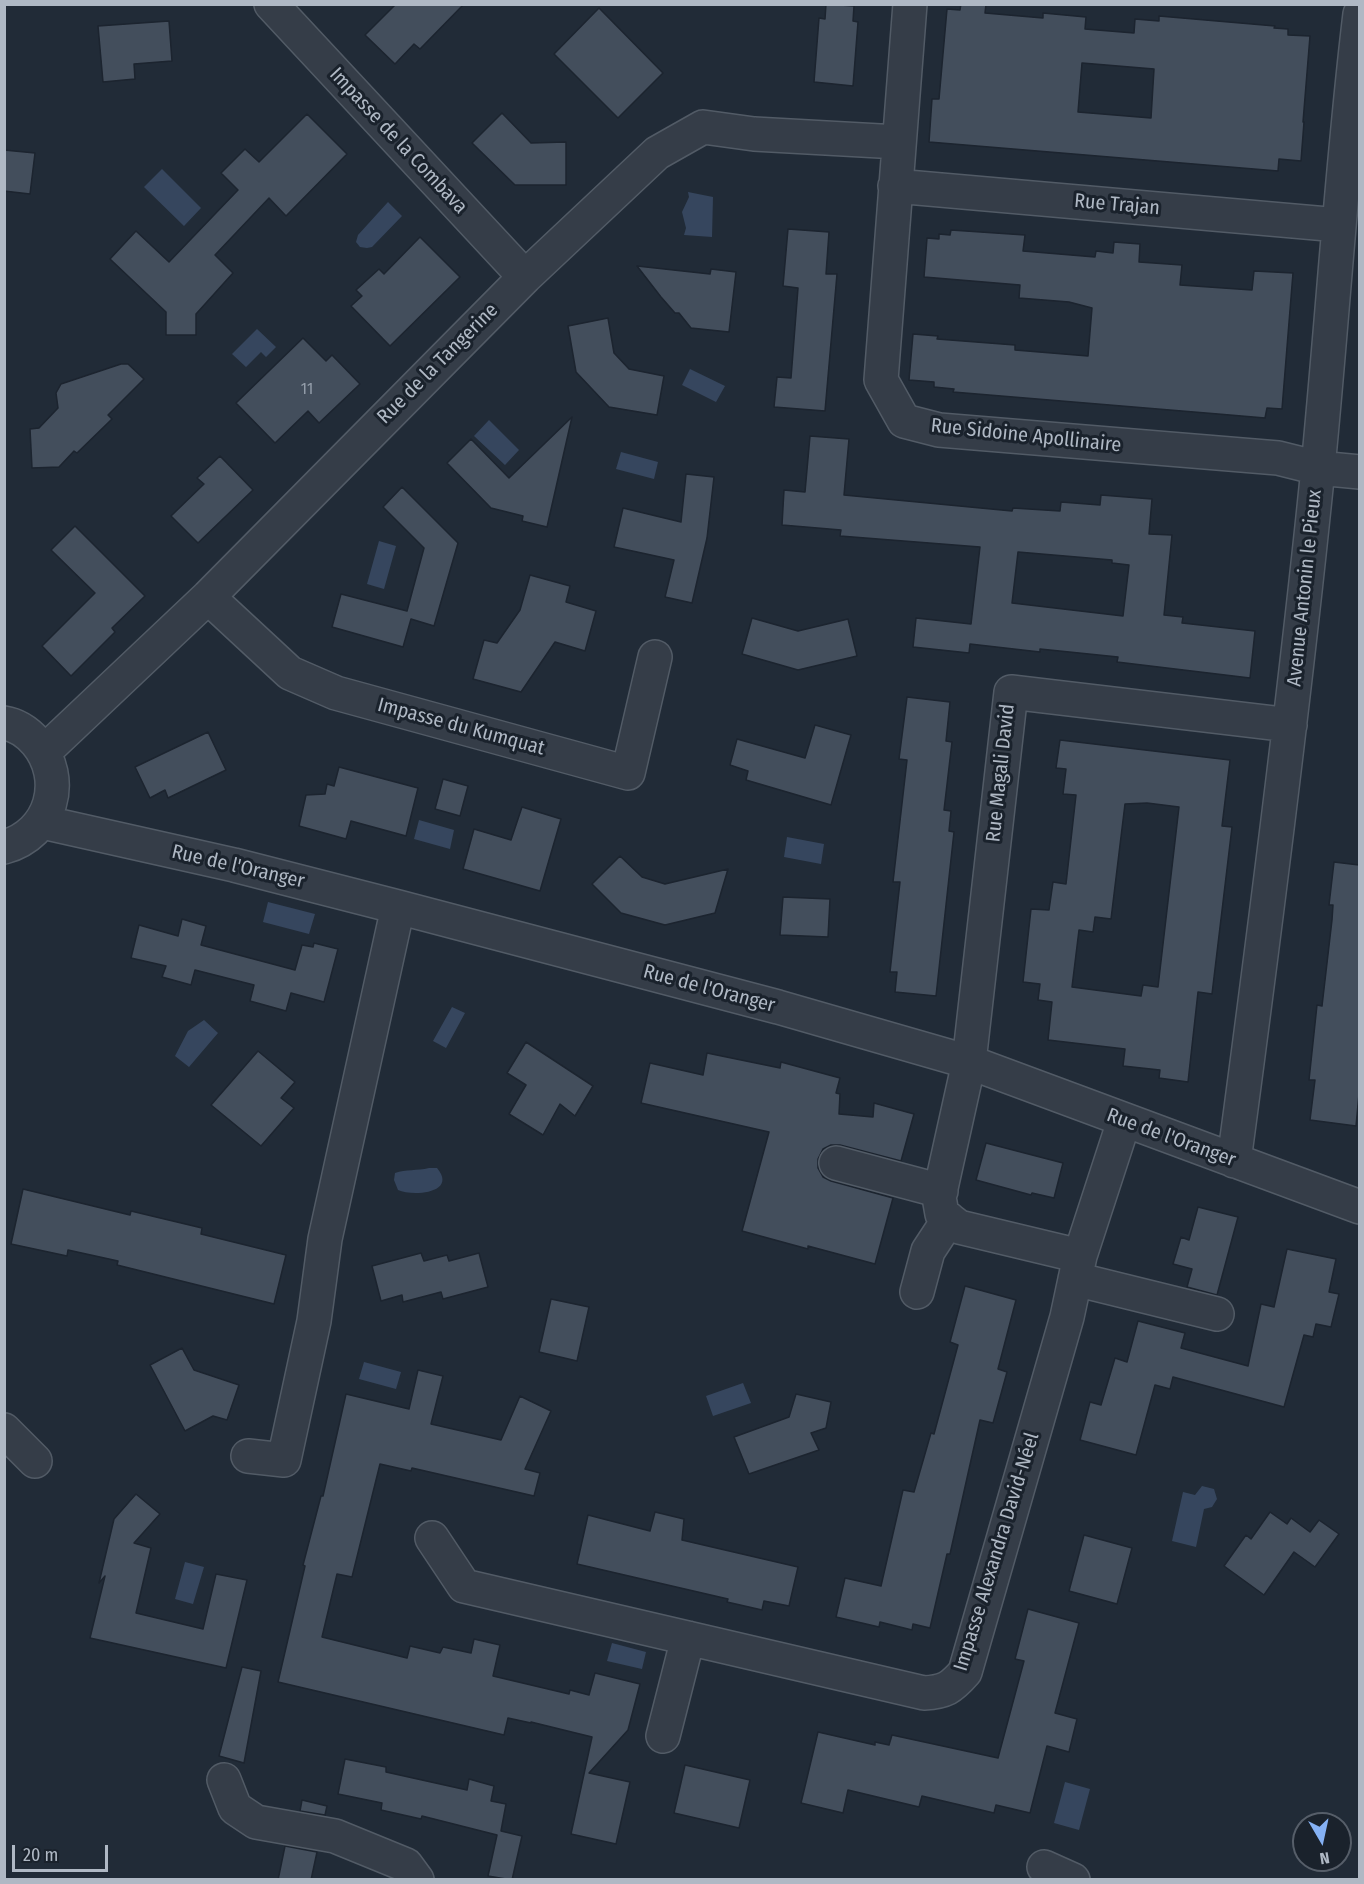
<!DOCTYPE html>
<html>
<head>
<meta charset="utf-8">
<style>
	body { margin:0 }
	#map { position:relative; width:1364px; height:1884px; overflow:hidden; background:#212b37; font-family:"Fira Sans Condensed",sans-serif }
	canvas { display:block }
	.frame { position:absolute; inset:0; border:6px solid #afb8c4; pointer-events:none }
	.north { position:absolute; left:1292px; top:1812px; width:60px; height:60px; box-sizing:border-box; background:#1a222c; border:2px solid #565e69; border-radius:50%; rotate:171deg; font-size:16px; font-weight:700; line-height:24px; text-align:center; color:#afb8c4 }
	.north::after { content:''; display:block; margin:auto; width:21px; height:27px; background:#85b1f4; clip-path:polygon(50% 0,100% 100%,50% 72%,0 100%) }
	.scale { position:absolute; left:12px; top:1845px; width:96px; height:27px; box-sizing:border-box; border:3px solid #afb8c4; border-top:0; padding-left:8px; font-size:18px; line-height:21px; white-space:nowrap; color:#afb8c4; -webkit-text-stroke:4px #1a222c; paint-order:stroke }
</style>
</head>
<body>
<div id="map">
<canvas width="1364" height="1884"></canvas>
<div class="frame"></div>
<div class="north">N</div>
<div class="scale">20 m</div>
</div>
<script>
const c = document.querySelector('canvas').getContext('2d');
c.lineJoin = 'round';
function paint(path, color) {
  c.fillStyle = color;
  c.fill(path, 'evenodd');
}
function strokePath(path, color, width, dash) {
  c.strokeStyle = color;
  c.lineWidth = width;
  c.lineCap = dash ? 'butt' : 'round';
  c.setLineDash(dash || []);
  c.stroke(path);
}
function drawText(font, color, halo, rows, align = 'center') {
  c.font = font + ' "Fira Sans Condensed",sans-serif';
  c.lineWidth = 6;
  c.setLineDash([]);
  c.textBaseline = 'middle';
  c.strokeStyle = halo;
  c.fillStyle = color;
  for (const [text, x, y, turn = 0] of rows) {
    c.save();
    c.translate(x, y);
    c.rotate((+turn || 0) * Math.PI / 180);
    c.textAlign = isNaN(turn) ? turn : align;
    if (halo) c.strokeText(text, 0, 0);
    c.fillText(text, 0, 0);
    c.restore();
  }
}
paint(new Path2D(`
	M162,169L201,208L184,226L144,187Z
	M688,192L713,197L712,237L684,235L686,228L682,212L689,197Z
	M388,202L402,216L372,247L367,248L360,247L356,242L358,235Z
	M257,329L276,347L266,357L261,352L246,367L232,354Z
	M690,369L725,386L716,402L682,385Z
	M489,420L519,450L505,465L474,436Z
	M621,452L658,462L654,479L616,469Z
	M379,541L396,546L384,589L367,584Z
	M419,820L454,830L450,849L414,839Z
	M787,837L824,844L821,864L784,857Z
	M268,902L315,914L309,934L263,922Z
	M452,1007L465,1013L446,1048L433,1041Z
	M204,1020L218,1033L189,1067L175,1056L188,1031Z
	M429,1168H437C458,1193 413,1197 398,1190L394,1180L395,1173C406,1169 417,1171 429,1168Z
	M364,1362L401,1372L396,1389L359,1379Z
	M743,1383L751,1403L713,1416L706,1396Z
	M1202,1486L1214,1489L1217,1499L1212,1507L1204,1509L1196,1547L1172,1541L1183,1492L1195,1495Z
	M185,1562L204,1567L193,1604L175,1599Z
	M612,1643L646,1652L642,1669L607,1661Z
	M1065,1782L1090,1789L1079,1830L1054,1823Z`), '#36465e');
const building = new Path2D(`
	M396,4H464L420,49L414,44L395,64L365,35Z
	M826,4L854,6L853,21L858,22L853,86L814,82L819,18L825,19Z
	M961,4H986L985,13L1043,18V13L1086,17L1085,29L1134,33L1135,19L1159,21V16L1275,26L1274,28L1288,29V35L1310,36L1303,122H1304L1301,161L1279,159L1278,171L929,142L932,99H939L947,9L960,10ZM1082,63L1154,69L1151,118L1078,112Z
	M599,8L663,73L618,118L554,54Z
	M169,21L172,61L134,64L135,79L103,82L98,26Z
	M502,113L531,143L566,142V185H515L472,143Z
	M307,114L347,154L286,216L269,198L215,255L233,273L196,314V335H166V312L110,259L136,231L169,262L238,190L221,173L245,149L259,162Z
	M4,150L35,153L30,194L4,191Z
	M788,229L829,232L826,274H837L825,411L774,407L777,377L791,378L798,288L783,286Z
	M951,230L1025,235L1023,251L1095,257L1096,251L1113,253L1114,242L1140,244L1139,262L1182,265L1180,285L1252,290L1254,271L1293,273L1282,409L1267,408L1265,418L1218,414L953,392L954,389L934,387V382L909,380L913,334L938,336L937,339L1015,345V350L1088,356L1092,308L1069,302L1019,298L1020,285L924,277L927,238L939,239V234L950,235Z
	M420,237L460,277L390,346L351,306L362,296L356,290L379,269L384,274Z
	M637,266L710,274L711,269L736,272L729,332L691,328L679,313H675L661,297Z
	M608,318L614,353L629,369L664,376L657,415L609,407L576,372L568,326Z
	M303,338L326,361L332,355L360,384L319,423L308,411L275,443L236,403Z
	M121,364H128L144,379L108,415L112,419L77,453L74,451L59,467L32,468L30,429L39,428L58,408L56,393L61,384Z
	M572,417L547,527L522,521L523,516L491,508L447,463L471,439L509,478Z
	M810,436L849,439L844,495L1012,511L1013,508L1060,511L1061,502L1100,505L1101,495L1152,499L1149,534L1172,535L1164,615L1183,617L1182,623L1255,631L1250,678L1117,662L1118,657L1040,649V652L970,644L969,653L913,647L916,618L971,624L980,547L840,536L841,530L782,525L784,490L805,492ZM1018,552L1112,560V563L1129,565L1123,616L1012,603Z
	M220,456L253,490L198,543L171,516L204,484L197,478Z
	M686,474L714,477L707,538L692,603L665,597L674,560L614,547L623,508L681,522Z
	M402,487L458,543L434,626L411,619L403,647L332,627L341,594L407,611L424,548L383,507Z
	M75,526L145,596L112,628L115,632L71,676L42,646L95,593L51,550Z
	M530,575L570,586L566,602L596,611L585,651L555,642L521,692L473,679L484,640L497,643L520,610Z
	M752,618L798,631L848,619L857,656L798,670L742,654Z
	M907,697L950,702L946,741L952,742L944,810L951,811L949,831L954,832L936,996L895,992L897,972H890L900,882H893L907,760L899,759Z
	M815,725L851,735L831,805L746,780L748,771L730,765L737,739L805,758Z
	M208,732L226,770L168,798L165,790L150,798L135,767Z
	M1060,740L1230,760L1222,826L1232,827L1212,994L1198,992L1188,1082L1159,1078L1160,1070L1123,1066L1125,1049L1048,1040L1052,1002L1038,1000L1040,984L1023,982L1031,909L1049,910L1053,882L1066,884L1076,795L1063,794L1066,769L1056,768ZM1147,803L1179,807L1158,987L1143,985L1141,996L1072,987L1079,930L1093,932L1095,917L1111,919L1125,804Z
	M339,767L418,788L406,836L351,821L346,839L299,826L306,795L325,794L327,784L334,786Z
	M443,779L468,786L460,816L435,809Z
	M522,807L561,819L540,891L463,869L474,829L511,840Z
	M620,856L642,877L665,884L728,869L715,913L665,925L621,913L592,884Z
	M1334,862L1359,865V1094L1356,1126L1310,1120L1315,1080H1309L1317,1005L1322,1006L1332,920L1333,905H1329Z
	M783,897L830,899L828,937L780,935Z
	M182,919L206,926L201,945L295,970L302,945L313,947L314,943L338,949L324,1002L291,993L286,1011L250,1001L254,985L195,970L191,985L162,977L166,966L131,958L139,925L178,936Z
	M526,1042L593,1086L575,1116L560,1104L543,1135L509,1114L526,1085L507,1073Z
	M258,1051L295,1082L281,1098L294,1108L261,1146L211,1105Z
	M707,1053L780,1068L781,1062L840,1078L836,1093L840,1094L839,1114L873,1117L874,1103L914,1114L901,1161L840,1145H831L823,1149L818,1159V1168L823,1177L831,1181L893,1198L875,1264L808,1246V1249L742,1231L769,1132L641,1103L650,1063L703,1075Z
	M986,1143L1063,1163L1054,1198L1032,1193L1031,1195L976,1180Z
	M23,1189L130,1215L131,1211L202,1228L201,1234L286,1255L274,1304L117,1265L118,1261L68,1250L67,1256L11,1244Z
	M1198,1207L1238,1217L1217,1295L1187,1287L1192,1269L1173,1264L1181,1237L1189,1240Z
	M1287,1249L1336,1259L1329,1292L1339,1294L1331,1327L1316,1324L1313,1337L1304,1335L1284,1407L1173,1377L1170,1389L1155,1385L1136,1455L1080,1440L1090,1402L1101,1405L1115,1358L1127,1362L1138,1321L1185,1333L1181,1348L1248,1366L1261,1304L1274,1307Z
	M421,1253L424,1261L447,1255L449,1261L479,1253L488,1287L443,1299L441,1292L403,1302L402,1295L381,1301L372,1266Z
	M965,1286L1016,1300L998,1369L1007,1372L993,1423L980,1420L950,1554H947L930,1628L913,1624L912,1630L880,1622L879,1627L836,1617L845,1578L881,1586L903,1490L914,1492L931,1433L934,1434L958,1345L950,1342Z
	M551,1299L589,1307L577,1361L539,1352Z
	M182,1348L194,1370L239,1385L227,1420L213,1416L185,1431L150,1365Z
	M418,1370L443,1376L431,1424L501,1440L520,1396L551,1411L525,1469L540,1473L534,1496L412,1468L411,1471L380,1464L352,1577L337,1574L322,1637L407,1658L410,1646L440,1653L443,1647L471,1653L474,1639L500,1645L493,1676L569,1694L570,1690L589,1695L595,1673L640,1684L628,1730L589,1773L630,1782L616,1844L571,1834L592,1737L531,1722V1723L508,1718L504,1735L278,1682L305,1566L303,1565L321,1496H323L346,1394L409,1409Z
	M796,1394L831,1402L826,1428L811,1433L819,1450L749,1474L734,1437L789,1417Z
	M136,1494L160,1514L134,1543L151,1548L136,1613L203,1629L216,1574L247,1580L226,1668L90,1638L105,1576L99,1583L114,1519Z
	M655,1512L684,1519L682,1540L798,1567L789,1606L764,1601L762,1610L727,1602L728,1599L577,1564L588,1515L650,1531Z
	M1270,1512L1287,1524L1291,1518L1310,1532L1319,1520L1339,1534L1315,1567L1294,1552L1264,1595L1224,1566L1246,1535L1251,1539Z
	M1084,1535L1132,1548L1117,1604L1069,1591Z
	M1028,1609L1079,1623L1055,1713L1077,1719L1069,1752L1047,1746L1030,1813L996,1805L994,1813L922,1796L919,1807L848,1790L843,1813L801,1803L818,1732L875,1745V1742L889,1745L892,1735L998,1758L1024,1661L1015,1659Z
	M242,1667L261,1671L244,1763L219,1756Z
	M345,1759L386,1767V1772L467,1790L469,1779L494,1786L491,1801L506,1804L501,1831L522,1836L512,1880L488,1876L497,1835L422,1816L421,1819L381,1810L382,1803L338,1794Z
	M685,1765L750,1780L739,1828L674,1813Z
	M302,1800L327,1806L325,1815L300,1811Z
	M285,1846L317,1852L311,1880H278Z`);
paint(building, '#434e5c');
strokePath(building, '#1c242f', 1.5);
const minor = new Path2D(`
	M271,4L525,277
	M910,4L881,380L904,421L939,430L1278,458L1318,468L1360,472
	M895,186L1339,225
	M208,597L290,673L336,693L628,773L655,657
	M4,723C17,725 28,733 36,742C67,779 52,834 4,847
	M44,752L208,597L525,277L657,153L703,127L754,134L898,142
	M42,822L234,865L398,907L778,1007L969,1062L1360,1207
	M1234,1161C1264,937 1293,713 1316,488C1332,330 1341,172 1360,14
	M836,1163L941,1191
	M1080,1256L959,1227L942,1214L939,1197L969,1062L1011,692L1290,725
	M1075,1279L1217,1314
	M917,1292L928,1251L949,1219
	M4,1430L35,1461
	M248,1456L284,1460L314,1321L325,1239L398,907
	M432,1538L464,1586L924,1693C945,1692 951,1688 965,1672L1067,1317L1080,1256L1124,1121
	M663,1736L688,1638
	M224,1780L235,1808L256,1822L335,1836L406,1865L417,1880
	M1044,1867L1073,1880`);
strokePath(minor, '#525b66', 36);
strokePath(minor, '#353d48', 33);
drawText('16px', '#949eaa', null, [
	["11",307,390]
]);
drawText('20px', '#afb8c4', '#1a222c', [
	["Impasse de la Combava",398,141,47],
	["Rue Trajan",1117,205,5],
	["Rue de la Tangerine",438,364,-45],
	["Rue Sidoine Apollinaire",1026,436,6],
	["Avenue Antonin le Pieux",1305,588,-84],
	["Impasse du Kumquat",461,727,15],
	["Rue Magali David",1001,773,-84],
	["Rue de l'Oranger",238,867,13],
	["Rue de l'Oranger",709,989,15],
	["Rue de l'Oranger",1171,1138,20],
	["Impasse Alexandra David-Néel",997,1552,-73]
]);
</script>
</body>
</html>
